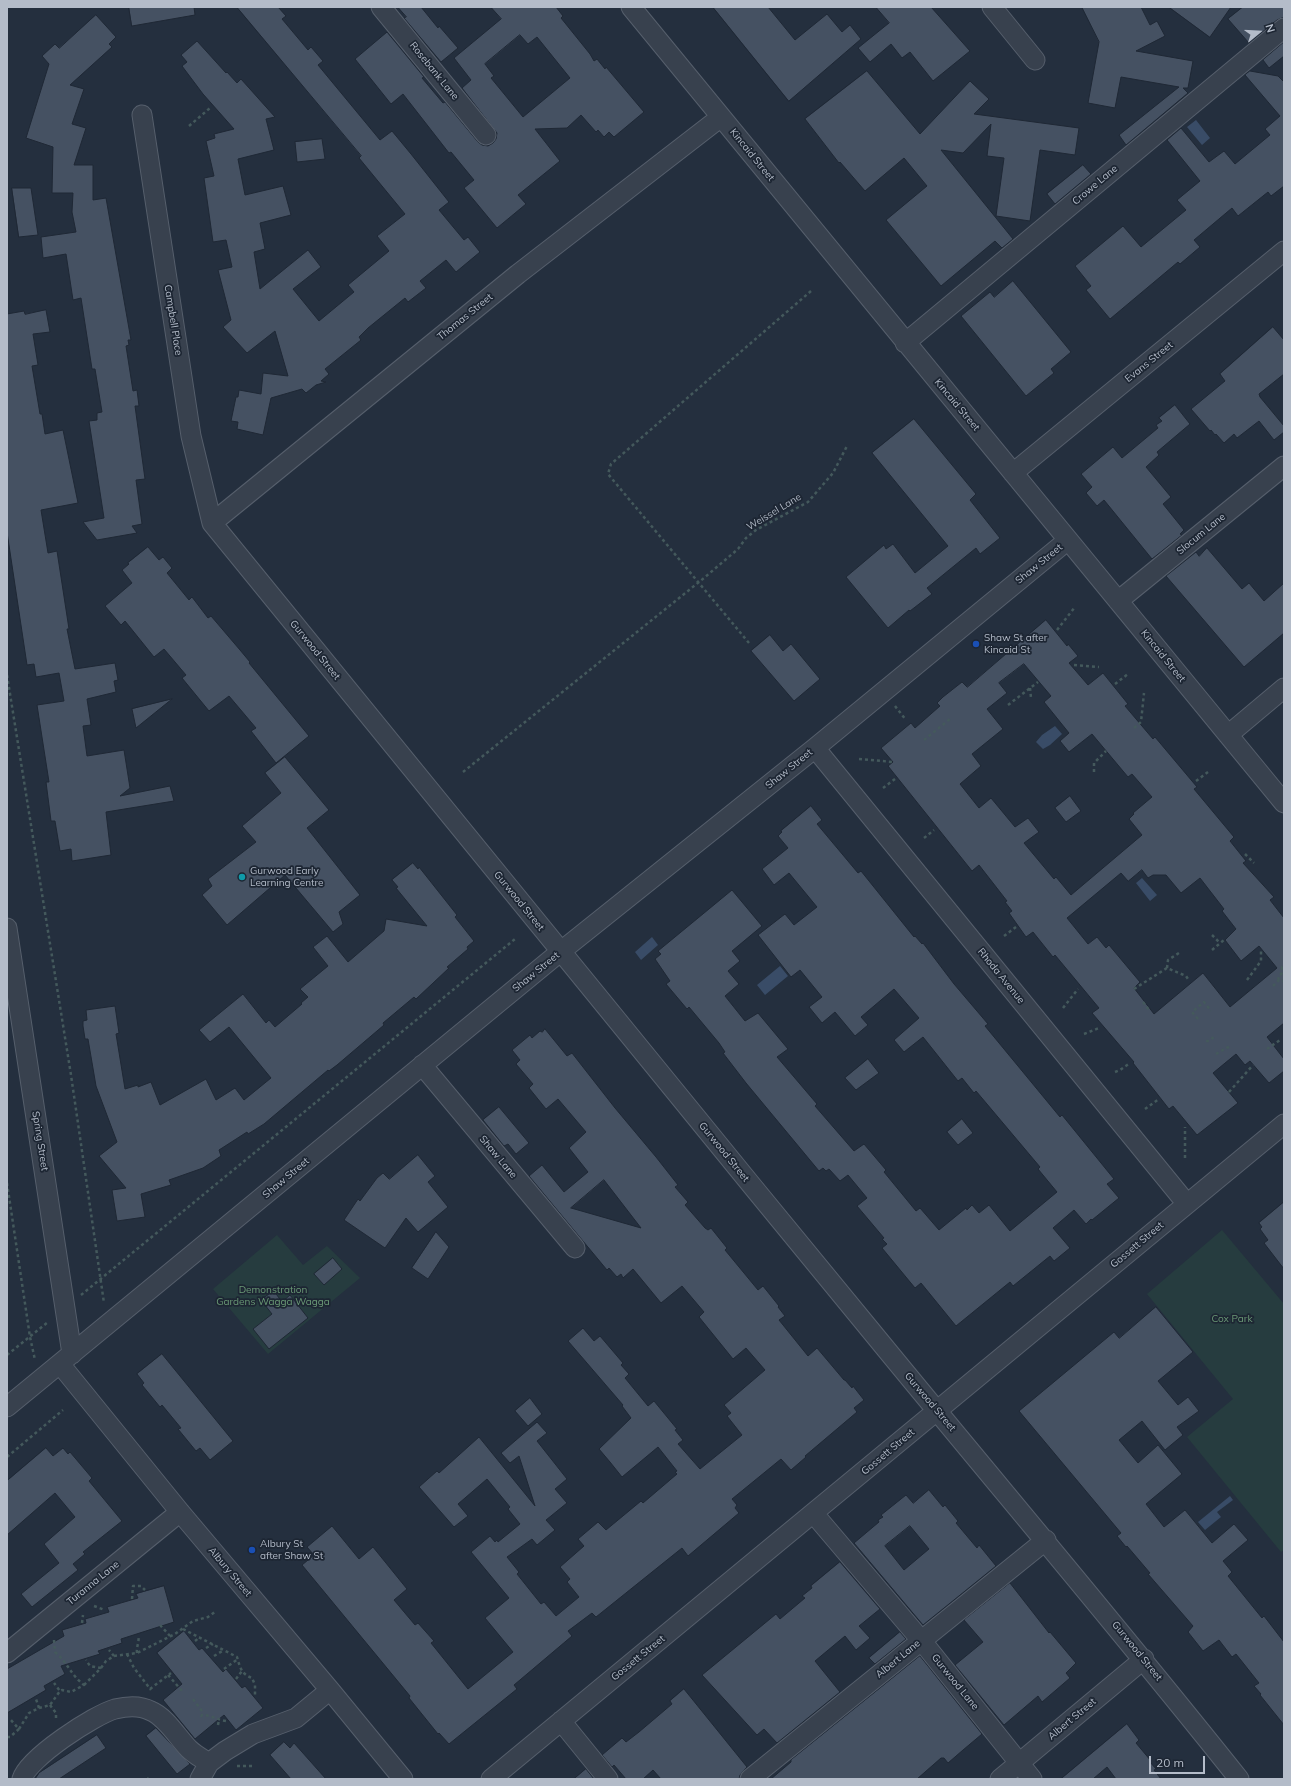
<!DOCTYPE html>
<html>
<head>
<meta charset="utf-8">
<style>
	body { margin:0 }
	#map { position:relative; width:1291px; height:1786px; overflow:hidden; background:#242f3e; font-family:Mulish,sans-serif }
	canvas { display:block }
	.frame { position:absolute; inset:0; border:8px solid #b4bcc9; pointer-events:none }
	.north { position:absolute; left:1239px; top:12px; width:40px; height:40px; -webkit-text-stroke:3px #1d2633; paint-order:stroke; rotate:72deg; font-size:11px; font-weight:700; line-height:16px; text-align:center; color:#b4bcc9 }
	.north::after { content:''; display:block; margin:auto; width:14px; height:18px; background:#b4bcc9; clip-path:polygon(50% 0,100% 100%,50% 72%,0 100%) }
	.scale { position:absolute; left:1149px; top:1756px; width:56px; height:18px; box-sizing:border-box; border:2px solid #b4bcc9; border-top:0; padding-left:5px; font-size:12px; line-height:14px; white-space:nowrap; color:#b4bcc9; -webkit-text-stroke:3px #1d2633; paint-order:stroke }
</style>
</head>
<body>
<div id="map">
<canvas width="1291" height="1786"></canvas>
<div class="frame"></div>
<div class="north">N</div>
<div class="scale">20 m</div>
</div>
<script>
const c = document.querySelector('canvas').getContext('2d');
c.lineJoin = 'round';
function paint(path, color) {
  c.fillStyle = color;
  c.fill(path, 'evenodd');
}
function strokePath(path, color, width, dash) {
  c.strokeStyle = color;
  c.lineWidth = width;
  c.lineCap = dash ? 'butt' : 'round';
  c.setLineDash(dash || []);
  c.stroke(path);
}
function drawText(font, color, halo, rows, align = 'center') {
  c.font = font + ' Mulish,sans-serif';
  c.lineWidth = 3.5;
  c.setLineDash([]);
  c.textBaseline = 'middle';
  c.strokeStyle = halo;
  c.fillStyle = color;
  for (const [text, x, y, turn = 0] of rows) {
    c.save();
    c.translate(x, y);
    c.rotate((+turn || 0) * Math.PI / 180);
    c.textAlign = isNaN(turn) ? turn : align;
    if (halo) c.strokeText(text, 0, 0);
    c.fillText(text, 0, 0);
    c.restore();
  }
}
paint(new Path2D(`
	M1222,1230L1284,1304V1550L1281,1552L1187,1437L1233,1399L1147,1294Z
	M277,1235L303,1265L327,1246L360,1278L268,1354L213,1289Z`), '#263c3f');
paint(new Path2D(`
	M1196,120L1210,138L1202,145L1187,127Z
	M1055,726L1062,734L1050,745L1043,749L1036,742L1042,735Z
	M1142,878L1157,895L1150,901L1136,883Z
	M652,937L658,945L641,960L635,952Z
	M780,966L788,976L765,995L757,985Z
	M1230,1496L1233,1500L1217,1512L1221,1517L1205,1530L1198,1522Z`), '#394c67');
const building = new Path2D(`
	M129,7H194L195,15L132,26Z
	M237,7H278L286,16L282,19L308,50L311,47L323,61L318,65L380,140L392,131L411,154L449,202L439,210L464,240L468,237L480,252L456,272L446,260L420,281L426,288L408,302L405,298L368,328L359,337L361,340L325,369L329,374L321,381L326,382L316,385L306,393L302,389L271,398L263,435L237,429L238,422L231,421L236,397H238L239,390L261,394L263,373L288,376L275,331L247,353L223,327L231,320L218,270L232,267L226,240L213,242L204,178L214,176L206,141L215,138L214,134L234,129L203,94L182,66L187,62L181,55L197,41L226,73L227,72L237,83L241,79L275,117L266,119L274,150L238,159L245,195L283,186L291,215L260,223L265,249L254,252L260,289L308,250L321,267L293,289L319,321L354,292L348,285L389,251L377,236L405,214L359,158L361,156Z
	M398,7H421L438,28L439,26L458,48L441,62L404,18L406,17Z
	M491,7H556L563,16L561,18L590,54L594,61L597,59L605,69L606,67L644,112L614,137L609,132L604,137L598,130L596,132L581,115L567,128L535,129L560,161L518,195L526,204L497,228L464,188L474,180L451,152L449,153L403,94L391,104L355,59L387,32L424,77L422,78L443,103L445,102L478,142L482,145L488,146L493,143L496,139L497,133L462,88L471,80L454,58L501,19ZM520,35L528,44L537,37L570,78L523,117L491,78L494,76L485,64Z
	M713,7H768L795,40L827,14L842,32L850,25L861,39L789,101Z
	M876,7H931L970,51L933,81L910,52L902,58L891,44L870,62L858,48L889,23Z
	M1082,7H1141L1150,25L1157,21L1165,36L1136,51L1193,61L1188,88H1183L1188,93L1126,145L1119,135L1179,87L1121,77L1115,108L1088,103L1099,42Z
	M1169,7H1231L1210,37Z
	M1243,7H1284V17L1277,20L1249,43L1228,19Z
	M96,15L116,37L109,44L112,47L70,85L84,89L72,124L86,128L74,165H93V200L106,198L131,340H128L129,345L126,346L133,391L137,390L139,406H135L145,479L136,480L142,524L132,526L137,533L97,540L83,522L104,518L89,421L97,420V413L102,412L95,369H92L81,298L73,300L66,254L43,258L41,237L76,232L72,212L73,193H52L53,147L26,138L49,64L42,56L55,44L59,48Z
	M1284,42V56L1269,68L1263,60Z
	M867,71L920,134L970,81L989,99L974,114L1079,128L1075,155L1040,150L1030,221L996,216L1004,158L987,156L991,124L963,153L941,150L1013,239L1002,248L995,241L941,286L886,220L927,186L904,158L865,191L840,162L839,163L805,119Z
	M1250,71L1278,76L1284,82V186L1271,196L1268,192L1238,216L1232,208L1194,240L1200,247L1180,264L1178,262L1110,319L1086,290L1091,286L1075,266L1123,226L1141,247L1186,210L1177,200L1200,181L1167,140L1181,128L1209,162L1224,151L1235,164L1270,135L1265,129L1280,116L1245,75Z
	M322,139L325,159L297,162L295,142Z
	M1083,165L1091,174L1055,204L1047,194Z
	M12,188H31L38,235L19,237Z
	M1013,281L1071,352L1051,369L1054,373L1026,396L961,316L990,292L994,297Z
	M46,310L50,332L33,334L38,365L32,366L40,414H42L45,434L63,430L78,503L41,510L48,553L57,551L69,629H67L75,669L115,663L118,680L114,681L116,692L87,699L91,725L83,726L87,756L124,750L130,788L120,796L170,786L174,801L106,812L111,855L72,861L71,849L60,851L55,821H51L46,782H49L37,705L64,701L59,673L36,677L34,664L27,665L7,532V314L24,311L25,314Z
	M1273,327L1284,340V374L1259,394L1260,397L1284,426V432L1274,440L1259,421L1237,438L1234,434L1224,443L1216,434L1215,435L1211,430L1210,431L1191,409L1225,381L1220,374Z
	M1175,405L1190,424L1157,452L1159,455L1146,467L1171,497L1163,504L1184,530L1180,534L1182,535L1152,559L1104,500L1097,506L1086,493L1092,487L1081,474L1113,447L1122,458L1158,428L1156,425L1162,421L1159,418Z
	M914,419L976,494L970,500L1000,538L980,554L976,548L927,588L932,594L910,611L909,610L888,628L846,577L884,545L886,549L893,544L915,573L948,546L872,453Z
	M148,547L159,560L163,557L172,568L167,573L189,600L192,597L208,618L211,616L240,650L250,662L249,663L309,736L276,763L251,731L256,728L229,696L209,711L182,678L186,675L164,649L154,657L125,621L121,625L105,606L132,583L122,570L129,564L128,563Z
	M1207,548L1242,589L1249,583L1264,601L1284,583V633L1244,667L1166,576L1196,552L1199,556Z
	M1046,620L1067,646L1068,644L1078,656L1069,663L1088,685L1103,673L1128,704L1125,706L1153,739L1155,737L1197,787L1194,789L1234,837L1230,841L1246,861L1243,863L1274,897L1270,900L1284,918V1023L1267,1037L1284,1059V1071L1269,1083L1250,1061L1245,1065L1236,1054L1213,1073L1238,1103L1197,1135L1173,1106L1169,1109L1133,1063L1134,1062L1092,1013L1099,1008L1055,955L1053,957L1033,932L1026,937L1009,913L1012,911L1005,902L1007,901L979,865L972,871L888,766L893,762L881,748L911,723L915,728L940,706L937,703L943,697L962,682L967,687ZM1024,664L1051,696L1044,702L1069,733L1060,741L1069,752L1092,734L1128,777L1132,774L1152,797L1133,813L1134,814L1129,819L1142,835L1071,895L1056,877L1054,879L1024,843L1039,832L1028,818L1015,827L991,798L979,808L960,784L981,766L972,754L1003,729L987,709L1007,693L999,683ZM1142,870L1148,878L1153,875H1166L1181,893L1200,878L1224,909L1222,911L1236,929L1225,940L1241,961L1259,946L1277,968L1230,1007L1203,973L1154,1014L1134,988L1140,982L1109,945L1106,948L1097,937L1088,944L1067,918L1121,873L1128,881Z
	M770,635L783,651L791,644L820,679L794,701L751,651Z
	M172,699L136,728L132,709Z
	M285,757L329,810L307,828L360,895L339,912L343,924L333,932L285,875L227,925L202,895L212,886L208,879L256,842L242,826L281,793L265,773Z
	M1070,796L1081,811L1066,822L1055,808Z
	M811,806L822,820L817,824L858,873L861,871L914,937L915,936L922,944L923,943L954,984L988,1024L985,1026L1060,1117L1062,1115L1114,1179L1107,1184L1119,1198L1092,1220L1091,1219L1086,1224L1074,1210L1053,1228L1070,1248L1054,1261L1050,1256L1013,1286L1010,1282L956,1326L921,1283L915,1288L882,1248L887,1244L882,1239L884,1238L857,1206L867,1198L848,1175L840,1181L829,1169L826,1171L823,1168L819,1171L746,1083L723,1053L725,1052L719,1043L689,1007L687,1009L666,984L670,981L655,959L661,954L658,951L732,890L762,926L732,951L740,961L728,971L739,984L725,996L745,1021L758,1013L788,1049L777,1057L817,1104L815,1106L854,1151L864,1144L886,1170L884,1172L916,1211L920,1208L939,1230L966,1208L967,1210L972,1205L979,1213L989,1205L1010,1231L1057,1192L1038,1169L1040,1167L976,1091L974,1093L962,1078L958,1081L923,1037L904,1052L894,1040L919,1018L894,989L861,1017L868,1025L855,1036L835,1012L822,1023L809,1007L822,997L800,970L791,977L758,935L785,914L794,925L817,907L789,873L774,885L762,869L788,848L778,836L782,832L781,831Z
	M413,863L418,869L419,867L457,915L455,917L474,941L467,947L468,949L447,967L449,968L416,999L414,997L383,1023L384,1025L337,1065L329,1071L328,1070L264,1124L248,1134L247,1132L219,1150L221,1156L203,1168L169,1180L171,1185L141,1194L145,1217L117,1221L112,1190L126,1188L99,1156L117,1142L96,1086L88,1039H85L83,1026V1021L87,1020L86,1010L115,1006L119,1033L116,1034L125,1089L138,1085V1087L151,1082L160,1105L206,1079L216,1100L235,1088L244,1100L271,1078L229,1027L210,1042L199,1030L243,994L266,1023L269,1020L275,1027L302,1004L301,1003L308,997L300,989L328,966L313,947L327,936L348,962L384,931L386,919L427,926L396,888L398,887L392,880Z
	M545,1029L567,1056L572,1053L615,1108L656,1157L678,1185L675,1187L688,1202L685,1205L705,1228L708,1230L711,1228L727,1248L725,1250L758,1290L763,1286L779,1306L778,1307L785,1316L779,1320L808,1356L817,1348L844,1380H845L852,1388L853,1386L864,1400L854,1408L857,1412L805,1456L806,1457L791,1470L781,1459L732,1499L737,1505L735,1508L739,1513L688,1556L682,1548L596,1617L592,1613L568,1631L572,1636L514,1685L517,1689L449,1744L439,1733L438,1734L409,1698L410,1696L302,1565L314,1555L307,1547L332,1526L359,1559L373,1547L407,1589L394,1600L415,1625L418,1623L434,1641L431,1643L468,1689L513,1652L485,1618L509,1598L471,1552L490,1536L495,1542L497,1540L498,1542L520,1524L508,1509L510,1507L487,1479L458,1504L468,1516L454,1527L419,1487L437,1471L439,1473L479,1437L535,1506L519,1456L510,1463L501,1453L537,1422L547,1433L537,1441L567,1479L555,1489L567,1503L546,1520L555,1530L537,1545L532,1539L507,1557L519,1572L517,1574L541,1604L544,1602L556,1616L579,1597L567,1582L570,1579L560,1567L584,1546L578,1539L598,1522L606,1530L641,1501L643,1503L677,1474L675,1472L677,1471L658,1447L622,1477L610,1462L599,1449L631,1418L622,1406L623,1405L568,1341L583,1328L594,1341L600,1336L623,1363L621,1365L629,1374L625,1378L648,1406L654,1401L677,1429L675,1430L683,1440L678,1444L700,1469L742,1435L727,1416L731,1413L724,1405L765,1370L746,1348L733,1359L699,1317L704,1312L682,1286L661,1303L633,1269L623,1278L621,1274L617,1277L609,1268L607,1270L529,1176L542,1165L564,1192L588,1172L569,1148L586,1132L558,1099L546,1109L529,1088L533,1084L516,1064L520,1060L512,1050L530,1035L532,1038L540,1031L542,1032ZM604,1180L641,1228L571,1208Z
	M868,1059L879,1073L856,1090L845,1078Z
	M499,1107L529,1143L516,1154L508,1144L504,1146L483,1120Z
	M962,1119L973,1133L958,1145L947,1132Z
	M418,1155L435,1176L428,1182L448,1207L418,1232L406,1218L385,1248L344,1220L358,1199L360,1201L377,1178L383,1173L389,1179Z
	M1284,1202V1269L1264,1243L1268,1240L1260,1229L1262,1227L1259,1223Z
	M436,1232L449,1247L428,1279L412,1268Z
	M333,1258L342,1269L324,1285L314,1274Z
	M274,1291L282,1302L290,1295L308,1318L269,1349L253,1329L272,1314L261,1300Z
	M1156,1307L1193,1352L1158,1381L1178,1405L1188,1397L1199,1411L1177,1427L1183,1435L1165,1450L1142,1421L1119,1440L1138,1463L1158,1445L1182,1474L1146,1504L1164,1527L1185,1510L1212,1543L1234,1524L1248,1540L1223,1561L1232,1572L1228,1576L1262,1618L1264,1616L1284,1642V1725L1260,1695L1261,1694L1254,1686L1259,1683L1236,1654L1232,1657L1219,1640L1203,1651L1188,1632L1193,1626L1148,1574L1150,1573L1127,1546L1126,1547L1117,1536L1121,1533L1019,1411L1114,1332L1119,1338Z
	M162,1354L233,1441L210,1460L200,1448L196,1451L178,1429L181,1428L162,1405L160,1407L142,1385L144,1383L137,1374Z
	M530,1398L542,1414L528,1426L515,1411Z
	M46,1448L53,1456L63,1448L68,1454L70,1452L92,1478L89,1481L122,1521L83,1552L85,1554L73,1564L78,1570L32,1607L21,1594L59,1563L44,1544L75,1517L55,1493L7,1535V1481Z
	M929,1490L943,1507L945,1505L958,1521L956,1523L977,1548L979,1545L996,1566L923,1625L854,1543L879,1522L878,1520L883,1517L881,1515L906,1495L913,1503ZM910,1526L929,1549L904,1570L885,1546Z
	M840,1562L880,1609L859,1626L870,1638L856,1650L845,1636L815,1661L840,1692L777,1743L764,1729L757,1735L702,1675L776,1614L780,1619L805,1598L802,1596L812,1588L811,1586Z
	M1010,1583L1049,1633L1050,1632L1076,1663L1066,1673L1070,1678L1042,1702L1038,1696L1004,1725L955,1665L983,1642L964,1620Z
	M164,1586L174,1622L121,1639L122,1643L98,1651L100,1654L61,1666L65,1674L44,1686L46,1690L7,1713V1669L64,1636L62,1630L86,1623L85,1619L109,1612L107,1607L138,1598L136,1594Z
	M184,1631L199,1650L202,1648L223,1672L226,1669L242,1688L245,1686L263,1708L236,1730L224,1715L195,1739L163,1700L182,1684L157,1653Z
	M900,1632L906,1639L875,1664L869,1658Z
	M920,1656L982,1734L963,1750L948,1763L944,1758H941L917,1779H771L791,1762V1760Z
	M684,1689L747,1767L740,1775L739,1779H661L653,1770L643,1779H626L614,1765L612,1767L602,1755L622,1738L626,1742L639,1732L672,1704L670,1701Z
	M1127,1724L1139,1740L1136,1743L1151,1761L1150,1762L1156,1769L1154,1770L1161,1779H1116L1107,1767L1093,1779H1061Z
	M156,1728L190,1764L177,1774L146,1736Z
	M97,1735L106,1748L59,1779H35L39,1773Z
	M284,1742L290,1748L294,1743L326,1779H291L270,1755Z
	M586,1769L594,1779H574Z`);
paint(building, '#455162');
strokePath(building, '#1f2835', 1);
const minor = new Path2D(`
	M381,7L486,135
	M631,7L1284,803
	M992,7L1035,60
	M142,115L191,436L212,523C431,793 651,1063 872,1332C994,1481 1119,1628 1239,1779
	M905,343L1284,28
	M1013,473L1284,251
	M212,523L518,274L721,117
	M1118,601L1284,466
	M1228,735L1284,688
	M815,748L1187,1204
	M7,928L72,1354
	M422,1065L575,1248
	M60,1364L180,1512L330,1690L403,1779
	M7,1407L560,952L815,748L1068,540
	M814,1514L921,1640L1032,1779
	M7,1653L180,1512
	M561,1721L608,1779
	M22,1779C28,1758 94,1715 115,1709C127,1706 140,1705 151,1711C166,1717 178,1738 189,1749C195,1755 203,1759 209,1763
	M200,1779L209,1763L225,1751L253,1734L296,1718L330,1690
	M491,1779L1284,1124
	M750,1779L1046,1540
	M1000,1779L1144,1659`);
strokePath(minor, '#565f6c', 21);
strokePath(new Path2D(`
	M189,126L210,108
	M1057,630L1075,607
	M749,643L608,474L611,464L811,291
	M1074,665L1099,667
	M7,675L71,1075L104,1303
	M1115,684L1128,674
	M1030,688L1031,698
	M1008,705L1038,682
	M895,706L906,720
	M1134,728L1141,722L1144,693
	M924,740L950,719
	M859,759L893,762
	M463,772L704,578L738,549L746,538L756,530L808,502L833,473L847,446
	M1094,772V763L1106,751
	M1196,781L1208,772
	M883,788L895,779
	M924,838L934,830
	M1245,854L1254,863
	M1283,915H1284
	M1212,935L1220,943
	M1004,936L1016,927
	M1212,950L1224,940
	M1167,968L1168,960L1179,953
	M1247,980L1261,961V949
	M1279,980L1278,977L1282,973V967H1284
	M1273,986L1279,980L1284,981
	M1134,989L1167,968L1186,976L1188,979
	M1143,1002L1149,1010
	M1063,1008L1078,989
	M1198,1019L1192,1012L1204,1002L1211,1011
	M1084,1034L1099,1028
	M1206,1041H1209L1215,1036
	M1267,1049L1280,1040
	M1216,1054L1230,1046
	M1115,1072L1120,1070L1130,1063
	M1229,1092L1253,1065
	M1145,1109L1159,1099
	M1185,1158V1127
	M7,1183L30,1337L35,1360
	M81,1295L515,939
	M7,1355L48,1322
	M7,1457L63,1410
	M132,1599L133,1586H141L145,1590
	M94,1606L105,1610
	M82,1623L83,1615
	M160,1625L170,1636
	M183,1629L237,1657C240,1667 241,1674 252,1678L255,1685V1696
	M54,1640L55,1652C68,1663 70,1674 84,1685L71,1692L62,1690L60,1691
	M195,1641L200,1637
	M206,1648L213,1644
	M137,1653C136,1646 140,1642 138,1636
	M127,1654L134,1668L151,1690
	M114,1656L137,1653L175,1634L193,1621L208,1617L215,1612
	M214,1656L224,1650
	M101,1668L106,1661L114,1656L109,1650
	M224,1669L238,1659
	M168,1675L183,1692
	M236,1679L242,1671
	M84,1685L101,1668L90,1666L86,1660
	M150,1689L171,1673
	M193,1699L202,1711V1715
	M50,1705L56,1713V1720
	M39,1708L50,1705L60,1691L54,1683
	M201,1717L202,1715C211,1715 218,1720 226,1721
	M218,1725L219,1720
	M19,1729L29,1713L39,1708L36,1699
	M7,1737H10L19,1729L10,1719
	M237,1766H253
	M147,1778L148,1779`), '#44595c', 2.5, [3, 3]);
strokePath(minor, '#38414e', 19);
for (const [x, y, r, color] of [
	[976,644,4,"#1a4fb4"],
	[242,877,4,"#0f9aa8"],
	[252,1550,4,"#1a4fb4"]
]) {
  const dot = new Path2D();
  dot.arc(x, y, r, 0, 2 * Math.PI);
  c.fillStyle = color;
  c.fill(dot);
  strokePath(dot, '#1d2633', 1.5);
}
drawText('10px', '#b4bcc9', '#1d2633', [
	["Rosebank Lane",434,71,51],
	["Kincaid Street",752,155,51],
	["Crowe Lane",1095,185,-40],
	["Thomas Street",465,317,-39],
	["Campbell Place",173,320,81],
	["Evans Street",1149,362,-39],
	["Kincaid Street",957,405,50],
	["Weissel Lane",774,512,-31],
	["Slocum Lane",1201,534,-39],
	["Shaw Street",1039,564,-39],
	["Gurwood Street",315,650,51],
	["Kincaid Street",1163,656,51],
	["Shaw Street",789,769,-39],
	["Gurwood Street",519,901,51],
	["Shaw Street",536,972,-39],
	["Rhoda Avenue",1001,976,51],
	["Spring Street",40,1141,81],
	["Gurwood Street",724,1152,51],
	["Shaw Lane",498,1157,50],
	["Shaw Street",286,1178,-40],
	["Gossett Street",1137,1245,-40],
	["Gurwood Street",930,1402,50],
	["Gossett Street",888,1452,-40],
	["Albury Street",230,1572,50],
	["Turanna Lane",93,1583,-39],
	["Gurwood Street",1137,1651,51],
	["Gossett Street",638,1658,-39],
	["Albert Lane",898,1659,-39],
	["Gurwood Lane",955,1682,51],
	["Albert Street",1072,1719,-40]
]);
drawText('10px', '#b4bcc9', '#1d2633', [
	["Shaw St after",984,638],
	["Kincaid St",984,650],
	["Gurwood Early",250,871],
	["Learning Centre",250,883],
	["Albury St",260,1544],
	["after Shaw St",260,1556]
], 'left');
drawText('10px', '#6b9a76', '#1d2633', [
	["Demonstration",273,1290],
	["Gardens Wagga Wagga",273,1302],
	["Cox Park",1232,1319]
]);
</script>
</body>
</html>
